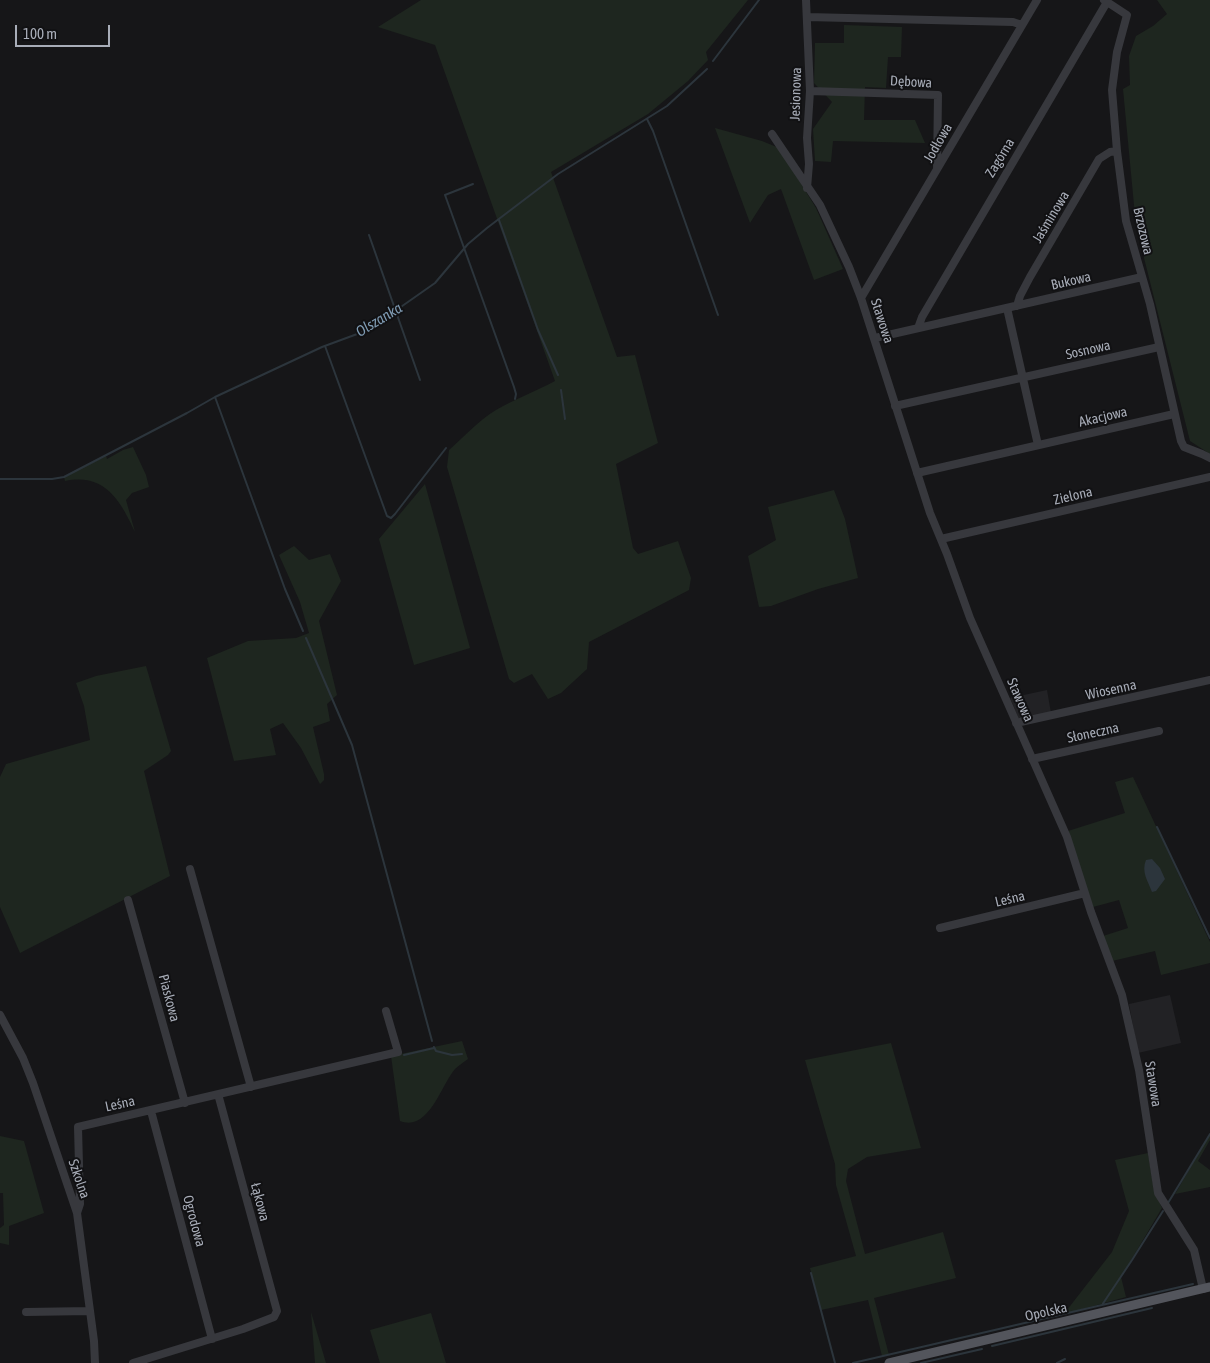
<!DOCTYPE html>
<html>
<head>
<meta charset="utf-8">
<style>
	body { margin:0 }
	#map { position:relative; width:1210px; height:1363px; overflow:hidden; background:#161618; font-family:"Asap Condensed",sans-serif }
	canvas { display:block }
	.scale { position:absolute; left:15px; top:25px; width:95px; height:22px; box-sizing:border-box; border:2px solid #a8adb8; border-top:0; padding-left:6px; font-size:15px; line-height:18px; white-space:nowrap; color:#a8adb8; -webkit-text-stroke:4px #111113; paint-order:stroke }
</style>
</head>
<body>
<div id="map">
<canvas width="1210" height="1363"></canvas>
<div class="scale">100 m</div>
</div>
<script>
const c = document.querySelector('canvas').getContext('2d');
c.lineJoin = 'round';
function paint(path, color) {
  c.fillStyle = color;
  c.fill(path, 'evenodd');
}
function strokePath(path, color, width, dash) {
  c.strokeStyle = color;
  c.lineWidth = width;
  c.lineCap = dash ? 'butt' : 'round';
  c.setLineDash(dash || []);
  c.stroke(path);
}
function drawText(font, color, halo, rows, align = 'center') {
  c.font = font + ' "Asap Condensed",sans-serif';
  c.lineWidth = 4;
  c.setLineDash([]);
  c.textBaseline = 'middle';
  c.strokeStyle = halo;
  c.fillStyle = color;
  for (const [text, x, y, turn = 0] of rows) {
    c.save();
    c.translate(x, y);
    c.rotate((+turn || 0) * Math.PI / 180);
    c.textAlign = isNaN(turn) ? turn : align;
    if (halo) c.strokeText(text, 0, 0);
    c.fillText(text, 0, 0);
    c.restore();
  }
}
paint(new Path2D(`
	M1047,690L1051,713L1019,720L1010,698Z
	M1170,995L1181,1043L1138,1053L1129,1004Z`), '#222225');
paint(new Path2D(`
	M421,0H748L706,52L708,60L688,81L648,114L551,172L617,357L635,355L658,443L616,464L633,548L638,554L678,541L691,578L689,590L589,642L587,669L561,693L548,699L532,674L514,683L509,679L447,467L449,450C464,437 478,421 496,410C515,399 536,391 555,381L435,45L378,27Z
	M1157,0H1210V454L1190,441L1136,226L1123,89L1130,85L1129,56L1136,36L1153,26L1167,14Z
	M844,25L902,27L901,57H888L886,88L865,87L864,120H915L925,143L833,141L831,162L815,161L813,129L832,102L814,83L815,43H844Z
	M715,128L762,141L779,148L816,208L843,269L814,280L781,189L768,195L750,223Z
	M133,447L146,475L149,487L132,493L126,500L135,532C120,500 105,473 65,481L64,477L106,456L107,459L123,450Z
	M425,484L470,648L414,665L379,539Z
	M834,490L845,519L858,578L818,589L771,606L759,607L748,556L776,540L768,507Z
	M294,546L309,560L330,554L341,581L319,621L337,695L327,704L330,721L313,727L324,774V780L320,784L301,748L283,723L270,729L276,755L234,761L207,658L248,641L296,638L309,633L300,602L279,555Z
	M146,666L171,751L168,755L144,771L170,876L20,953L0,907V777L6,764L90,740L84,706L76,683L96,676Z
	M1133,777L1210,942V963L1161,975L1155,951L1112,961L1103,936L1128,928L1119,900L1093,907L1068,831L1125,813L1115,782Z
	M462,1041L468,1059C464,1062 459,1065 455,1069C441,1085 429,1132 400,1121L391,1056Z
	M891,1043L921,1148L867,1157L848,1169L846,1181L865,1254L943,1232L956,1278L874,1298L889,1355L882,1356L868,1300L821,1310L810,1268L856,1256L836,1185L835,1164L805,1060Z
	M1210,1134V1140L1198,1161L1210,1170V1187L1175,1194Z
	M0,1136L24,1141L44,1213L9,1226V1245L0,1243V1228L4,1225L3,1193H0Z
	M1148,1153L1154,1190L1162,1208L1121,1277L1126,1297L1068,1313L1067,1310L1112,1252L1129,1211L1115,1160Z
	M311,1312L326,1363H315Z
	M431,1313L446,1363H380L370,1330Z`), '#1e261f');
paint(new Path2D(`
	M1152,859L1160,868L1165,879L1156,891L1152,892C1148,881 1141,872 1146,860Z`), '#2c353c');
strokePath(new Path2D(`
	M713,61L759,0
	M647,119L653,131L718,315
	M473,184L445,195L514,387L516,394L515,399
	M499,220L538,330L558,375
	M369,235L420,380
	M325,346L387,516L391,518L395,514L446,448
	M561,390L565,419
	M215,397L285,589L303,631
	M0,479H52L64,477L187,413L215,397L322,347L368,330L435,283L468,244L487,228L558,174L667,106L707,69
	M306,638L352,745L432,1041
	M1157,827L1210,938
	M434,1047L436,1051L452,1055L462,1054
	M404,1055L434,1048
	M1168,1203L1210,1134
	M811,1273L835,1363
	M1102,1305L1193,1284
	M992,1346L1152,1308
	M853,1363L1102,1305L1132,1260L1163,1211
	M921,1363L982,1349
	M1057,1363L1065,1359`), '#2c353c', 2);
strokePath(new Path2D(`
	M806,0L810,91L807,138L809,164L807,188
	M1104,0L1127,15L1117,52L1112,90L1117,151L1126,221L1150,304L1181,441L1184,447L1202,454L1210,458
	M807,17L1013,22L1022,25
	M810,91L938,95L937,168
	M772,134L820,205L849,267L861,298L930,513L947,554L970,618L1067,837L1091,912L1122,995L1139,1070L1158,1193L1194,1250L1203,1289
	M861,298L1037,0
	M1017,306L1020,296L1030,277L1099,159L1110,152L1117,151
	M1007,308L1038,445
	M918,328L922,317L1107,2
	M875,338L1142,277
	M895,406L1159,347
	M917,473L1174,414
	M941,539L1210,477
	M1016,723L1210,680
	M1032,759L1159,731
	M190,869L251,1087
	M128,900L185,1103
	M940,928L1085,893
	M0,1015L23,1058L33,1083L77,1213L94,1341L95,1363
	M151,1111L212,1339
	M77,1213L80,1204L78,1127L398,1052L386,1011
	M26,1312L90,1311
	M133,1363L243,1329L274,1317L277,1311L218,1094`), '#37383d', 8);
strokePath(new Path2D(`
	M889,1363L1210,1287`), '#53555c', 9);
drawText('14px', '#a8adb8', '#111113', [
	["Dębowa",911,82,3],
	["Jesionowa",796,94,-88],
	["Jodłowa",938,143,-60],
	["Zagórna",1000,158,-59],
	["Jaśminowa",1051,217,-59],
	["Brzozowa",1143,231,77],
	["Bukowa",1071,281,-13],
	["Stawowa",882,321,72],
	["Sosnowa",1088,350,-13],
	["Akacjowa",1103,417,-13],
	["Zielona",1073,496,-13],
	["Wiosenna",1111,690,-12],
	["Stawowa",1020,700,66],
	["Słoneczna",1093,733,-12],
	["Leśna",1010,899,-13],
	["Piaskowa",169,998,75],
	["Stawowa",1153,1084,81],
	["Leśna",120,1104,-12],
	["Szkolna",79,1179,71],
	["Łąkowa",260,1202,75],
	["Ogrodowa",194,1221,75],
	["Opolska",1046,1312,-13]
]);
drawText('italic 15px', '#7f9bb3', '#111113', [
	["Olszanka",379,320,-31]
]);
</script>
</body>
</html>
